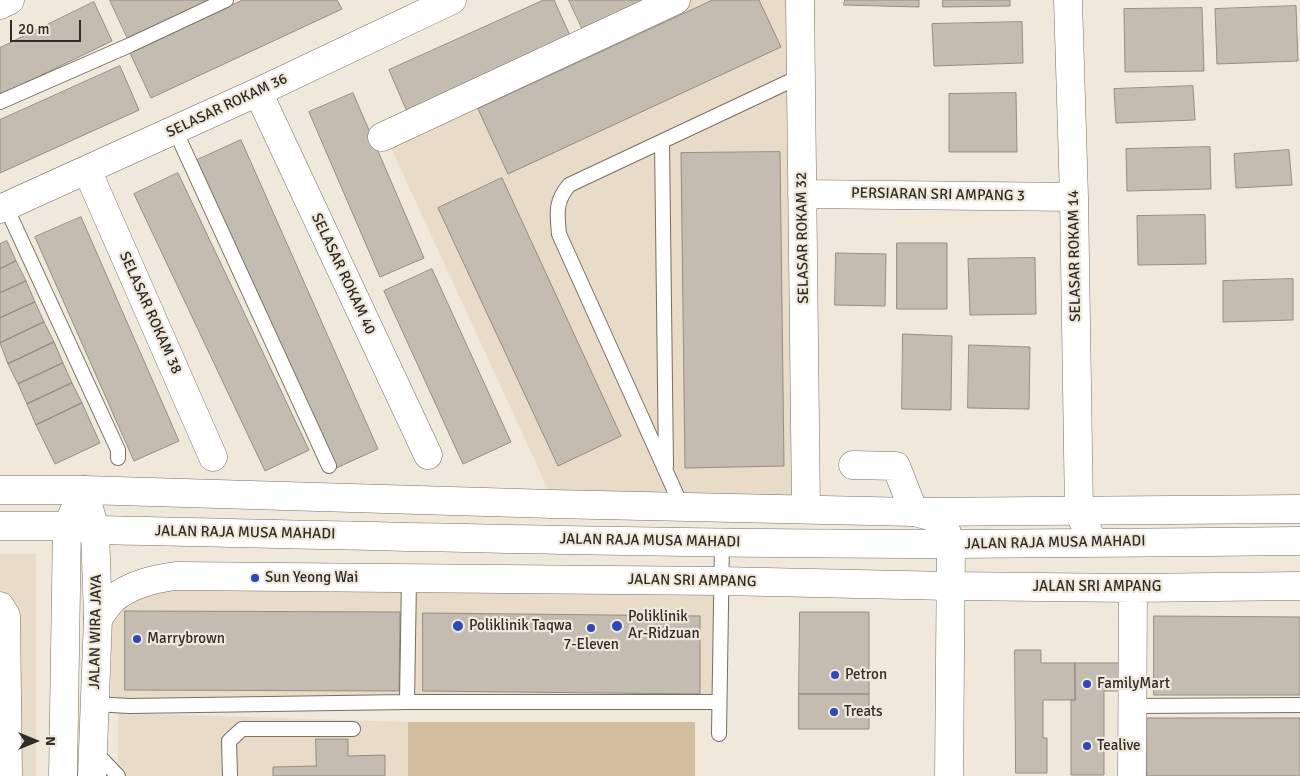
<!DOCTYPE html>
<html>
<head>
<meta charset="utf-8">
<style>
	body { margin:0 }
	#map { position:relative; width:1300px; height:776px; overflow:hidden; background:#f0e8db; font-family:Signika,sans-serif }
	canvas { display:block }
	.north { position:absolute; left:10px; top:716px; width:50px; height:50px; -webkit-text-stroke:4px #f0e8db; paint-order:stroke; rotate:90deg; font-size:14px; font-weight:700; line-height:20px; text-align:center; color:#2f2b27 }
	.north::after { content:''; display:block; margin:auto; width:18px; height:22px; background:#2f2b27; clip-path:polygon(50% 0,100% 100%,50% 72%,0 100%) }
	.scale { position:absolute; left:10px; top:20px; width:71px; height:22px; box-sizing:border-box; border:2px solid #2f2b27; border-top:0; padding-left:6px; font-size:15px; line-height:18px; white-space:nowrap; color:#2f2b27; -webkit-text-stroke:4px #f0e8db; paint-order:stroke }
</style>
</head>
<body>
<div id="map">
<canvas width="1300" height="776"></canvas>
<div class="north">N</div>
<div class="scale">20 m</div>
</div>
<script>
const c = document.querySelector('canvas').getContext('2d');
c.lineJoin = 'round';
function paint(path, color) {
  c.fillStyle = color;
  c.fill(path, 'evenodd');
}
function strokePath(path, color, width, dash) {
  c.strokeStyle = color;
  c.lineWidth = width;
  c.lineCap = dash ? 'butt' : 'round';
  c.setLineDash(dash || []);
  c.stroke(path);
}
function drawText(font, color, halo, rows, align = 'center') {
  c.font = font + ' Signika,sans-serif';
  c.lineWidth = 4.5;
  c.setLineDash([]);
  c.textBaseline = 'middle';
  c.strokeStyle = halo;
  c.fillStyle = color;
  for (const [text, x, y, turn = 0] of rows) {
    c.save();
    c.translate(x, y);
    c.rotate((+turn || 0) * Math.PI / 180);
    c.textAlign = isNaN(turn) ? turn : align;
    if (halo) c.strokeText(text, 0, 0);
    c.fillText(text, 0, 0);
    c.restore();
  }
}
paint(new Path2D(`
	M675,0H802L808,507L554,502L385,135Z
	M0,554H36V776H0Z
	M112,583L726,585L725,704L111,702Z
	M118,713L408,722V776H118Z`), '#e8dbc8');
paint(new Path2D(`
	M408,722H695V776H408Z`), '#d3be9e');
const building = new Path2D(`
	M110,0H213L129,41Z
	M243,0H337L342,9L151,98L130,53Z
	M544,0H554L572,40L408,114L389,70Z
	M569,0H648L583,30Z
	M713,0H759L781,47L508,174L478,109Z
	M845,0H919V7L844,5Z
	M943,0H1010V6L943,7Z
	M94,2L112,41L0,95V48Z
	M1296,6L1298,61L1217,64L1215,9Z
	M1202,8L1204,71L1125,72L1124,9Z
	M1022,22L1023,63L934,66L932,24Z
	M120,66L139,110L0,173V120Z
	M1193,86L1195,120L1116,123L1114,89Z
	M353,93L424,258L380,277L309,112Z
	M1016,93L1017,152H949V94Z
	M241,140L378,449L332,470L195,161Z
	M1210,147L1211,189L1127,191L1126,149Z
	M1289,150L1292,185L1236,188L1234,154Z
	M780,152L784,466L685,468L681,153Z
	M178,173L309,450L265,471L134,194Z
	M502,178L621,436L558,466L438,208Z
	M1205,215L1206,264L1138,265L1137,216Z
	M81,217L179,441L134,461L35,237Z
	M7,241L16,261L0,269V244Z
	M897,243H947V309H897Z
	M836,253L886,254L885,306L835,305Z
	M1035,258L1036,314L970,315L968,259Z
	M16,261L26,281L0,293V269Z
	M432,269L511,442L463,464L384,291Z
	M1293,279V320L1223,322V281Z
	M26,281L35,302L0,318V293Z
	M35,302L44,322L0,343V318Z
	M44,322L54,342L8,364L0,343Z
	M903,334L952,336L951,410L902,409Z
	M54,342L63,363L18,384L8,364Z
	M969,345L1030,347L1029,409L968,408Z
	M63,363L72,383L27,404L18,384Z
	M72,383L82,403L36,425L27,404Z
	M82,403L100,443L55,464L36,425Z
	M125,611L400,612L399,691L125,690Z
	M800,612H869V694H799Z
	M423,613L700,616V694L423,691Z
	M1154,616L1300,617V695H1154Z
	M1015,650H1041V663H1075V700H1043V738H1047V773H1016Z
	M1075,663H1122V691H1104V775H1071V700H1075Z
	M799,694H869V729H799Z
	M1147,718H1300V776H1147Z
	M316,739H348V756L385,755V776H273V767L316,766Z`);
paint(building, '#c4bcb0');
strokePath(building, '#958d82', 1);
const service = new Path2D(`
	M0,102L130,45L226,0
	M175,130L329,466
	M662,142L666,466
	M6,207L118,450V458
	M682,507L559,234C557,213 555,202 569,185L801,76
	M407,702L409,578
	M95,704L129,706L407,702H719
	M1133,706L1300,705
	M719,734L722,542
	M94,751L118,776
	M230,776L229,741L242,729H353`);
const minor = new Path2D(`
	M800,0L806,509
	M1068,0L1074,197L1079,512L1093,542
	M0,5L10,0
	M258,92L428,455
	M382,137L676,0
	M87,170L213,457
	M802,194L1074,197
	M0,209L258,92L452,0
	M853,465L896,466L914,512C939,518 943,519 951,544L949,776
	M0,606L6,616L8,776
	M98,618C103,612 107,605 113,599C131,584 154,579 176,576L721,581L949,586L1133,588L1300,586
	M1132,776L1133,588`);
const tertiary = new Path2D(`
	M89,508L95,530L98,618L92,776
	M63,776L67,526L84,490`);
const secondary = new Path2D(`
	M0,490H84L552,504L914,512L1300,509
	M0,526H67L95,530C380,536 664,544 949,544C1066,544 1183,542 1300,541`);
strokePath(service, '#776f64', 16);
strokePath(minor, '#776f64', 29);
strokePath(tertiary, '#776f64', 29);
strokePath(secondary, '#776f64', 29);
strokePath(service, '#fff', 14);
strokePath(minor, '#fff', 28);
strokePath(tertiary, '#fff', 28);
strokePath(secondary, '#fff', 28);
for (const [x, y, r, color] of [
	[255,578,5,"#2d48b8"],
	[458,626,6,"#2d48b8"],
	[617,626,6,"#2d48b8"],
	[591,628,5,"#2d48b8"],
	[137,639,5,"#2d48b8"],
	[835,675,5,"#2d48b8"],
	[1087,684,5,"#2d48b8"],
	[834,712,5,"#2d48b8"],
	[1087,746,5,"#2d48b8"]
]) {
  const dot = new Path2D();
  dot.arc(x, y, r, 0, 2 * Math.PI);
  c.fillStyle = color;
  c.fill(dot);
  strokePath(dot, '#f0e8db', 2);
}
drawText('15px', '#2f2b27', '#f0e8db', [
	["SELASAR ROKAM 36",227,106,-25],
	["PERSIARAN SRI AMPANG 3",938,195,1],
	["SELASAR ROKAM 32",803,238,-91],
	["SELASAR ROKAM 14",1075,256,-91],
	["SELASAR ROKAM 40",343,274,65],
	["SELASAR ROKAM 38",150,313,66],
	["JALAN RAJA MUSA MAHADI",245,533,1],
	["JALAN RAJA MUSA MAHADI",650,541,1],
	["JALAN RAJA MUSA MAHADI",1055,543,-1],
	["JALAN SRI AMPANG",692,581,1],
	["JALAN SRI AMPANG",1097,587],
	["JALAN WIRA JAYA",96,632,-89]
]);
drawText('15px', '#2f2b27', '#f0e8db', [
	["Sun Yeong Wai",265,578],
	["Poliklinik",628,617],
	["Ar-Ridzuan",628,634],
	["Poliklinik Taqwa",469,626],
	["Marrybrown",147,639],
	["7-Eleven",591,645,"center"],
	["Petron",845,675],
	["FamilyMart",1097,684],
	["Treats",844,712],
	["Tealive",1097,746]
], 'left');
</script>
</body>
</html>
